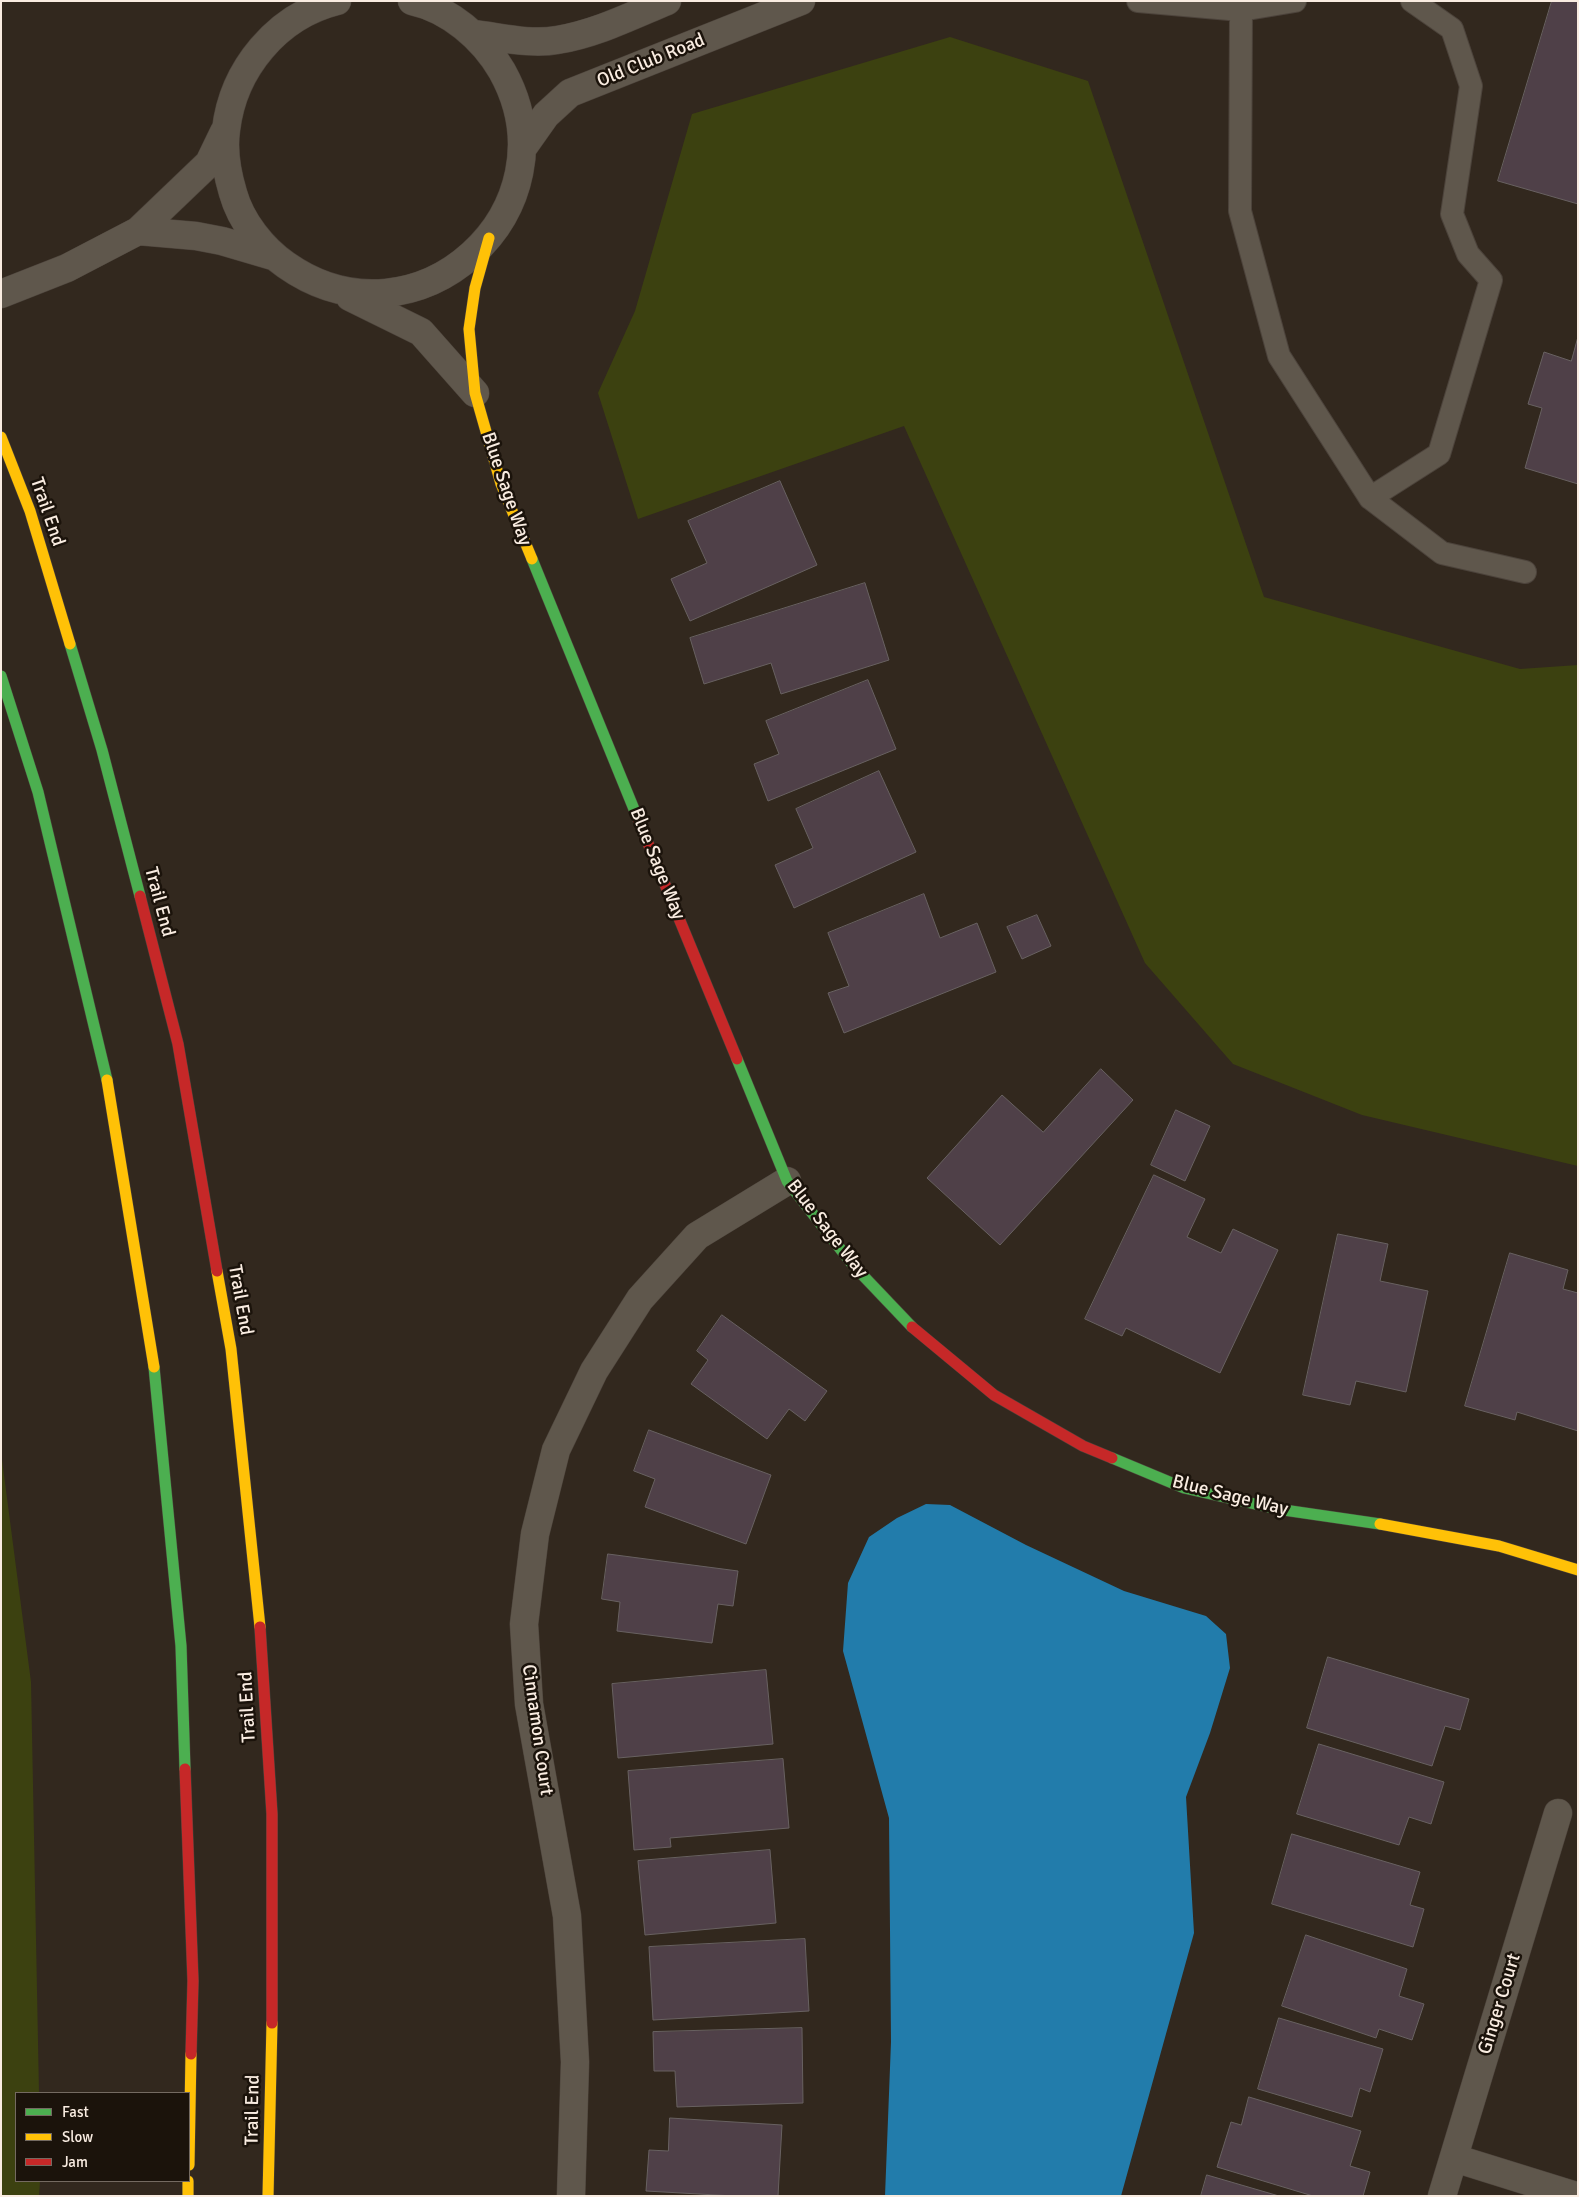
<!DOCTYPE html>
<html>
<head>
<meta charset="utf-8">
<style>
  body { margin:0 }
  #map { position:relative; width:1579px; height:2197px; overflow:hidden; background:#32281e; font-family:Signika,sans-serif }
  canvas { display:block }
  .frame { position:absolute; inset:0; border:2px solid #f9ece1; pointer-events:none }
  .legend { position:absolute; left:15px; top:2092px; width:175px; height:90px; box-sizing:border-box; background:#1b130b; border:1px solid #746a61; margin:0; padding:6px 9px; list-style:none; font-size:15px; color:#f9ece1 }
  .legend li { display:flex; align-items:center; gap:10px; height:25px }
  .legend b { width:25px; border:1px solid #746a61 }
</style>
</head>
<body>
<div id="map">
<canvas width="1579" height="2197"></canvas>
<div class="frame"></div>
<ul class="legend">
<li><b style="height:6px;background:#4caf50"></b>Fast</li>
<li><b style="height:6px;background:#ffc107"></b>Slow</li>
<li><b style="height:6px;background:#c62828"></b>Jam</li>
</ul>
</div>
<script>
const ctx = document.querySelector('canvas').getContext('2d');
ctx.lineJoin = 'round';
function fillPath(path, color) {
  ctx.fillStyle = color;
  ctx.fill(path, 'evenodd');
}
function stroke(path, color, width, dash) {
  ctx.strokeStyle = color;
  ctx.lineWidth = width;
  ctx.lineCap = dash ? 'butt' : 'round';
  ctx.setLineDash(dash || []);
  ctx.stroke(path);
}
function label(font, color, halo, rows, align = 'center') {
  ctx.font = font + ' Signika,sans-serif';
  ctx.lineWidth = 5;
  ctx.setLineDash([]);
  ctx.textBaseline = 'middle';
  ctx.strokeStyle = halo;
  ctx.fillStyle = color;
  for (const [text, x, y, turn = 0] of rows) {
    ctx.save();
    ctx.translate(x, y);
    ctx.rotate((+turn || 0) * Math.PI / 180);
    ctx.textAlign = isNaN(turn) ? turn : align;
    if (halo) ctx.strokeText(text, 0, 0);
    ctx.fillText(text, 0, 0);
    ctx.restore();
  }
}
const green = new Path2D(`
  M950,37L1088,81L1264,597L1520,669L1578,665V1166L1362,1115L1233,1064L1145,963L904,426L638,519L598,393L635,311L692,114Z
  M1,1452L31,1682L39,2093H16V2181H40L39,2196H1Z`);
const water = new Path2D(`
  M926,1504L950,1505L1026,1545L1124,1591L1206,1616L1226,1634L1230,1668L1210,1733L1186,1797L1194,1933L1121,2196H885L891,2042L889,1818L843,1651L848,1583L869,1537L897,1518Z`);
const building = new Path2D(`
  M1552,1H1578V204L1498,181Z
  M1578,337V484L1525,468L1542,408L1528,404L1544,352L1571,361Z
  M780,481L817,565L690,621L671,579L707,563L688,521Z
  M865,583L889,660L781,694L771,663L704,684L690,638Z
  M868,680L896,749L768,801L754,764L779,754L766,721Z
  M879,771L916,852L794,908L775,865L813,848L796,809Z
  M924,894L940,938L977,923L996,972L844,1033L828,993L849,986L828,933Z
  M1037,915L1051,946L1022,959L1007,927Z
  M1101,1069L1133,1100L1000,1245L927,1178L1002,1095L1043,1132Z
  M1176,1110L1210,1126L1185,1181L1151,1165Z
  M1154,1175L1205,1199L1187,1237L1221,1253L1233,1229L1278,1250L1220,1373L1126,1328L1122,1336L1085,1319Z
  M1338,1234L1388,1244L1380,1281L1428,1291L1406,1392L1356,1381L1350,1405L1303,1395Z
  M1510,1253L1568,1270L1563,1289L1578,1293V1431L1517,1412L1515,1420L1465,1406Z
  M722,1315L827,1391L805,1421L789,1409L767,1439L691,1384L708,1360L697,1351Z
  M649,1430L771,1475L746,1544L645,1507L655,1479L634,1471Z
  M608,1554L738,1571L733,1606L718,1604L712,1643L617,1631L620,1602L602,1599Z
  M1328,1657L1469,1699L1460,1730L1445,1726L1432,1766L1307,1728Z
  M766,1670L773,1744L618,1758L612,1684Z
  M1319,1744L1444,1782L1431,1824L1409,1817L1399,1845L1297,1814Z
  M783,1759L789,1828L670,1838L671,1847L634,1850L628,1771Z
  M1292,1834L1420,1872L1410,1905L1424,1909L1413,1947L1272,1904Z
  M770,1850L776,1923L645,1935L638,1861Z
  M1306,1935L1407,1969L1399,1996L1424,2004L1412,2040L1379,2029L1376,2038L1282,2006Z
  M805,1939L809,2011L653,2020L649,1947Z
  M1279,2018L1383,2049L1370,2092L1360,2088L1352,2117L1258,2089Z
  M802,2028L803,2103L677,2107L675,2071H654L653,2032Z
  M1249,2097L1361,2131L1350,2166L1370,2172L1363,2196H1313L1217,2167L1231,2122L1241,2125Z
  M670,2118L782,2125L778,2196H734L646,2191L649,2150L668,2151Z
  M1207,2175L1279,2196H1201Z`);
const lane = new Path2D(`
  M1138,1L1241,10L1295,1
  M1241,10L1240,211L1279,356L1370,498L1442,553L1525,572
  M1370,498L1439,454L1491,280L1468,254L1452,214L1471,86L1452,29L1412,1`);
const street = new Path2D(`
  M337,1C277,16 233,69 226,130C223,151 227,173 233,193C241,222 263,249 286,265C417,357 579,209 502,71C483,38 449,9 412,1
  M473,34C500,37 530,45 557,40C595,34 631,16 667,1
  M522,149L546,115L570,93L801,1
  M138,231L196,236L222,241L273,256
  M1,294L67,268L138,231L209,163L224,132
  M350,297L421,332L475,393
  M1454,2158L1576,2196
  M571,2196L575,2062L567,1916L529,1704L524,1624L535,1534L556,1450L594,1371L640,1299L697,1236L787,1181
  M1442,2196L1558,1813`);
const fast = new Path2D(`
  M532,559L638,819
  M70,644L102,750L140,896
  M1,676L38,792L107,1080
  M737,1059L787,1181L853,1265L912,1327
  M154,1367L181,1646L185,1769
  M1112,1458L1184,1488L1277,1509L1380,1524`);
const slow = new Path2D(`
  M489,238L475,288L469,329L475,393L501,484L532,559
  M1,437L30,511L70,644
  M107,1080L154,1367
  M217,1271L231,1349L260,1627
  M1380,1524L1499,1546L1578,1570
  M189,2165L191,2054
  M188,2181V2196
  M268,2196L272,2023`);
const jam = new Path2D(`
  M638,819L737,1059
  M140,896L178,1044L217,1271
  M912,1327L994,1395L1083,1446L1112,1458
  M260,1627L272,1814V2023
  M185,1769L193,1981L191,2054`);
const streetNames = [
  ["Old Club Road",651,61,-22],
  ["Blue Sage Way",506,489,71],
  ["Trail End",47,512,71],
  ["Blue Sage Way",657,864,68],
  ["Trail End",159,902,75],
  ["Blue Sage Way",827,1229,52],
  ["Trail End",240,1300,80],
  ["Blue Sage Way",1230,1496,14],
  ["Trail End",248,1707,-93],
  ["Cinnamon Court",537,1730,82],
  ["Ginger Court",1500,2004,-73],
  ["Trail End",253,2110,-89]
];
fillPath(green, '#3c4110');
fillPath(water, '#227cab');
fillPath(building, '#4f4048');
stroke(building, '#686161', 1);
stroke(lane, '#4c433b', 24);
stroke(street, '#4c433b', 29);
stroke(fast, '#4c433b', 12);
stroke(slow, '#4c433b', 12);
stroke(jam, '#4c433b', 12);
stroke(lane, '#5f574c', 22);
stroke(street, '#5f574c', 28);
stroke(fast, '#4caf50', 11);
stroke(slow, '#ffc107', 11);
stroke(jam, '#c62828', 11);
label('19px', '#f9ece1', '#1b130b', streetNames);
</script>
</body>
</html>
